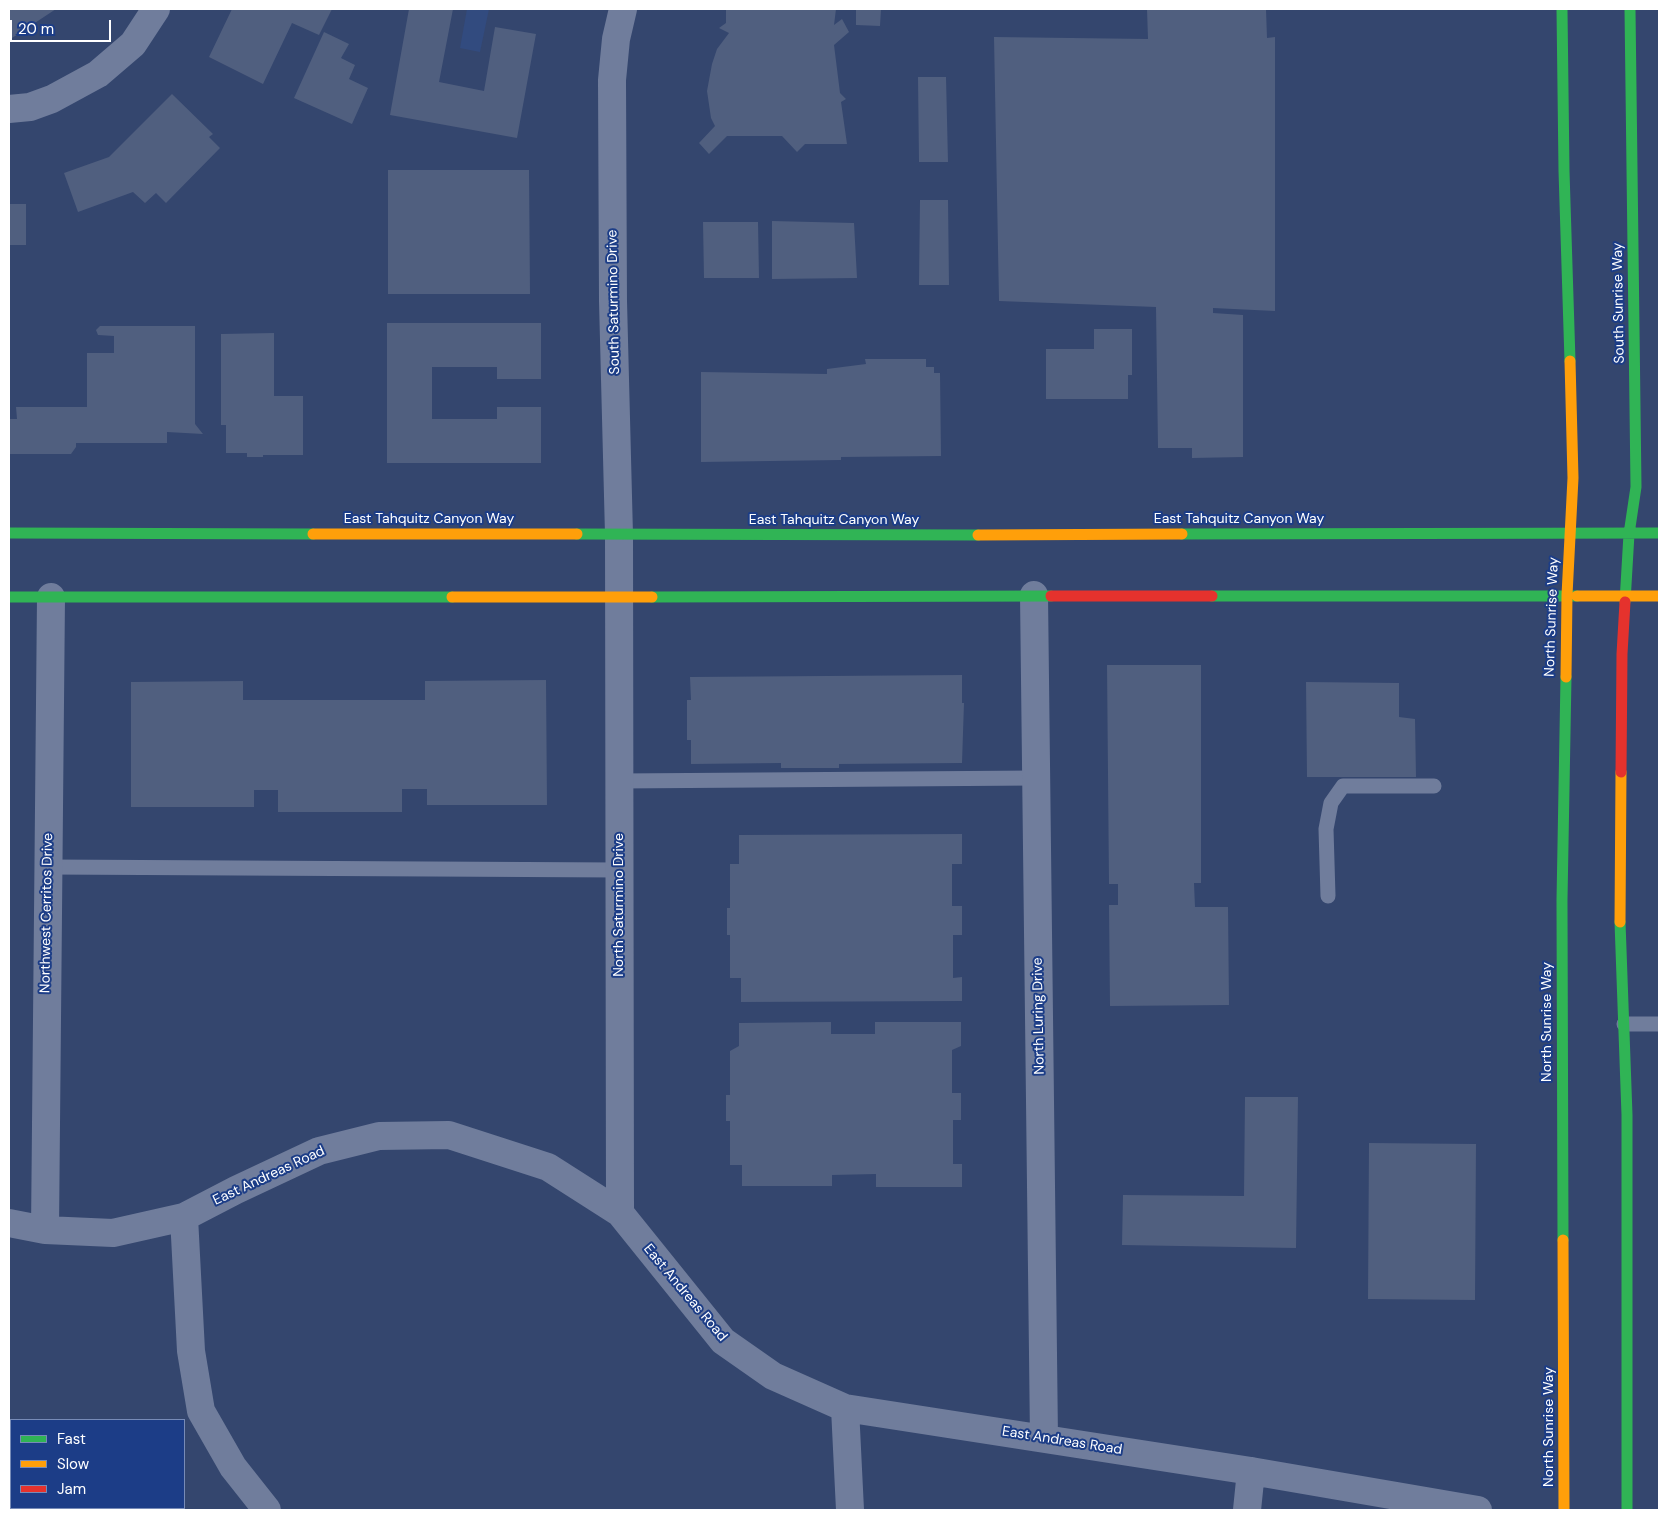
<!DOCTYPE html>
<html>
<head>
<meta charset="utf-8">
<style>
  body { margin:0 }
  #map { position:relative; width:1668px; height:1519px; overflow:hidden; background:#34466e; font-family:"DM Sans",sans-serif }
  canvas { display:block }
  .frame { position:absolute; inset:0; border:10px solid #fff; pointer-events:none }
  .legend { position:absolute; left:10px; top:1419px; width:175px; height:90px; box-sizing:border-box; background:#1c3d87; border:1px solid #778bb7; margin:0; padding:6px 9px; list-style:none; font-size:15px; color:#fff }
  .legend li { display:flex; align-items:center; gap:10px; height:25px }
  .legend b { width:25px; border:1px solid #778bb7 }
  .scale { position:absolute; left:10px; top:20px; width:101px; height:22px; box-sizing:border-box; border:2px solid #fff; border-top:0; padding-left:6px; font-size:15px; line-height:18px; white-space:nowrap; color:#fff; -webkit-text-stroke:4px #1c3d87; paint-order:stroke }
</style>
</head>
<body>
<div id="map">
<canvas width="1668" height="1519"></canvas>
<div class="frame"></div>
<ul class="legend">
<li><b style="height:6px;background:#30b455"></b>Fast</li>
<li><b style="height:6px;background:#ff9f0a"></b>Slow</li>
<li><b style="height:6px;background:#e5322d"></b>Jam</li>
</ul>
<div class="scale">20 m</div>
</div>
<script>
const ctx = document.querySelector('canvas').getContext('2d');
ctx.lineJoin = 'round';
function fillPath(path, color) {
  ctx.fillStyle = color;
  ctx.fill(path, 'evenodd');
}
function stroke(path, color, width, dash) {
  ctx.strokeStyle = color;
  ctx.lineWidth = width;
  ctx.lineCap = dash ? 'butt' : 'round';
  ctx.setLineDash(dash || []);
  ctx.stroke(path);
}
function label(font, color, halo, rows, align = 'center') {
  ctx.font = font + ' "DM Sans",sans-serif';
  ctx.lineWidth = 4;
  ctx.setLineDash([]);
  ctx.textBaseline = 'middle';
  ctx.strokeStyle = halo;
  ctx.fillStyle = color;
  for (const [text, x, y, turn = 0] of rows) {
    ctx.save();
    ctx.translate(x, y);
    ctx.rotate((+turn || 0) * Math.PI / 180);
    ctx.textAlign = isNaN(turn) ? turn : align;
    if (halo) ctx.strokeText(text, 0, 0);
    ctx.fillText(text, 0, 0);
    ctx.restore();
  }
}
const water = new Path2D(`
  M467,9H489L480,52L460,48Z`);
const building = new Path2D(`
  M9,9H56L9,40Z
  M232,9H332L319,35L292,23L263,84L209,57Z
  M409,9H453L439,82L484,91L495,27L536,34L517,138L390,115Z
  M726,9H836L834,25L842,19L849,32L834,45L840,93L846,99L841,102L847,144H805L797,152L782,136H727L709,154L699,143L715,126L711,118L707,91L712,64L717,49L729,33L719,28L726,23Z
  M856,9H881L880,26L856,25Z
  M1147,9H1266L1267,38L1275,37V311L1213,308V313L1243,315V457L1192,458V448H1158L1156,307L999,301L994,37L1148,39Z
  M324,32L349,44L341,58L355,65L349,79L368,88L352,124L294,98Z
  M918,77H946L948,162H919Z
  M172,94L213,134L209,137L220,148L166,203L156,193L145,203L133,192L78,212L64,173L109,157Z
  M388,170H529L530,294H388Z
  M920,200H948L949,285H919Z
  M9,204H26V245H9Z
  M772,221L854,223L857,278L772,279Z
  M703,222H758L759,278H704Z
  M387,323H541V379H497V367H432V419H497V407H541V463H387Z
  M100,326H195V424L203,434L167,432V443H76V447L71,454H9V419H17L16,407H87V353H114V336L98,335L96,330Z
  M1094,329H1132V375H1128V399H1046V349H1094Z
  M274,333V396H303V455H263V457H247V453H226V425H221V334Z
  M865,359H926V367H934V373H940L941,456L841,457V460L701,462V372L827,374V369L866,364Z
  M1107,665H1201V883H1194L1195,907H1228L1229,1005L1110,1006L1109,905H1118V884H1109Z
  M962,675V703H964L962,763L839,764V768H781V763L691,764V740H687V700H691L690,677Z
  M546,680L547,805H427V789H402V812H278V790H254V807H131V682L243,681V700H425V681Z
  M1306,682L1399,683V717L1415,719L1416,777H1307Z
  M962,834V864H952V906H962V935H953V978L962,977V1001L741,1002V978H730V935H727V908H730V864H739V835Z
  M831,1022V1034H875V1022H961V1046L952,1050V1093H961V1120H953V1164H962V1187H876V1174L832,1175V1186H742V1165H730V1121H726V1095H730V1051L739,1046V1023Z
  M1245,1097H1298L1296,1248L1122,1245L1123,1195L1244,1196Z
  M1369,1143L1476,1144L1475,1300L1368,1299Z`);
const lane = new Path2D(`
  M619,781L1036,778
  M48,867L619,870
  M1328,896L1326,829L1331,803L1343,786H1434
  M1624,1024H1659`);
const street = new Path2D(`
  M9,109L30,107L52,99L98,74L133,44L156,9
  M1034,595L1044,1438
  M620,1213L619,535L613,301L612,80L616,39L623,9
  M184,1217L191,1351L201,1411L233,1467L267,1510
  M9,1223L45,1230L113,1233L184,1217L236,1190L319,1151L379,1136L449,1135L548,1167L620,1213L723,1341L773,1376L845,1408L1251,1471L1478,1510
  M45,1230L51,597
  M845,1408L850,1510
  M1247,1510L1251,1471`);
const fast = new Path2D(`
  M1562,9L1564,171L1570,361
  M9,533L313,534
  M577,534L978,535
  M1182,534L1659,533
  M1212,596H1577
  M9,597H452
  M652,597L1051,596
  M1625,602L1629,534L1636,487L1630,9
  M1620,922L1627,1115V1510
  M1563,1240L1562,900L1566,677`);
const slow = new Path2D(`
  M313,534H577
  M978,535L1182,534
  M1577,596H1659
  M452,597H652
  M1566,677L1567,595L1573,478L1570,361
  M1620,922L1621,772
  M1563,1240L1564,1510`);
const jam = new Path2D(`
  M1051,596H1212
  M1621,772L1622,654L1625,602`);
const streetNames = [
  ["South Saturmino Drive",614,302,-91],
  ["South Sunrise Way",1619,303,-91],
  ["East Tahquitz Canyon Way",429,519],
  ["East Tahquitz Canyon Way",1239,519],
  ["East Tahquitz Canyon Way",834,520],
  ["North Sunrise Way",1552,617,-88],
  ["North Saturmino Drive",619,905,-90],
  ["Northwest Cerritos Drive",47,913,-89],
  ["North Luring Drive",1039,1016,-91],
  ["North Sunrise Way",1547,1022,-90],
  ["East Andreas Road",269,1176,-25],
  ["East Andreas Road",685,1293,50],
  ["North Sunrise Way",1549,1427,-90],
  ["East Andreas Road",1062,1441,9]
];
fillPath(water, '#324b7f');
fillPath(building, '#505f7f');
stroke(lane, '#707d9c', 15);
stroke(street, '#707d9c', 28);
stroke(fast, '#30b455', 11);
stroke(slow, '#ff9f0a', 11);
stroke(jam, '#e5322d', 11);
label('14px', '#fff', '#1c3d87', streetNames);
</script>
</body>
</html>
